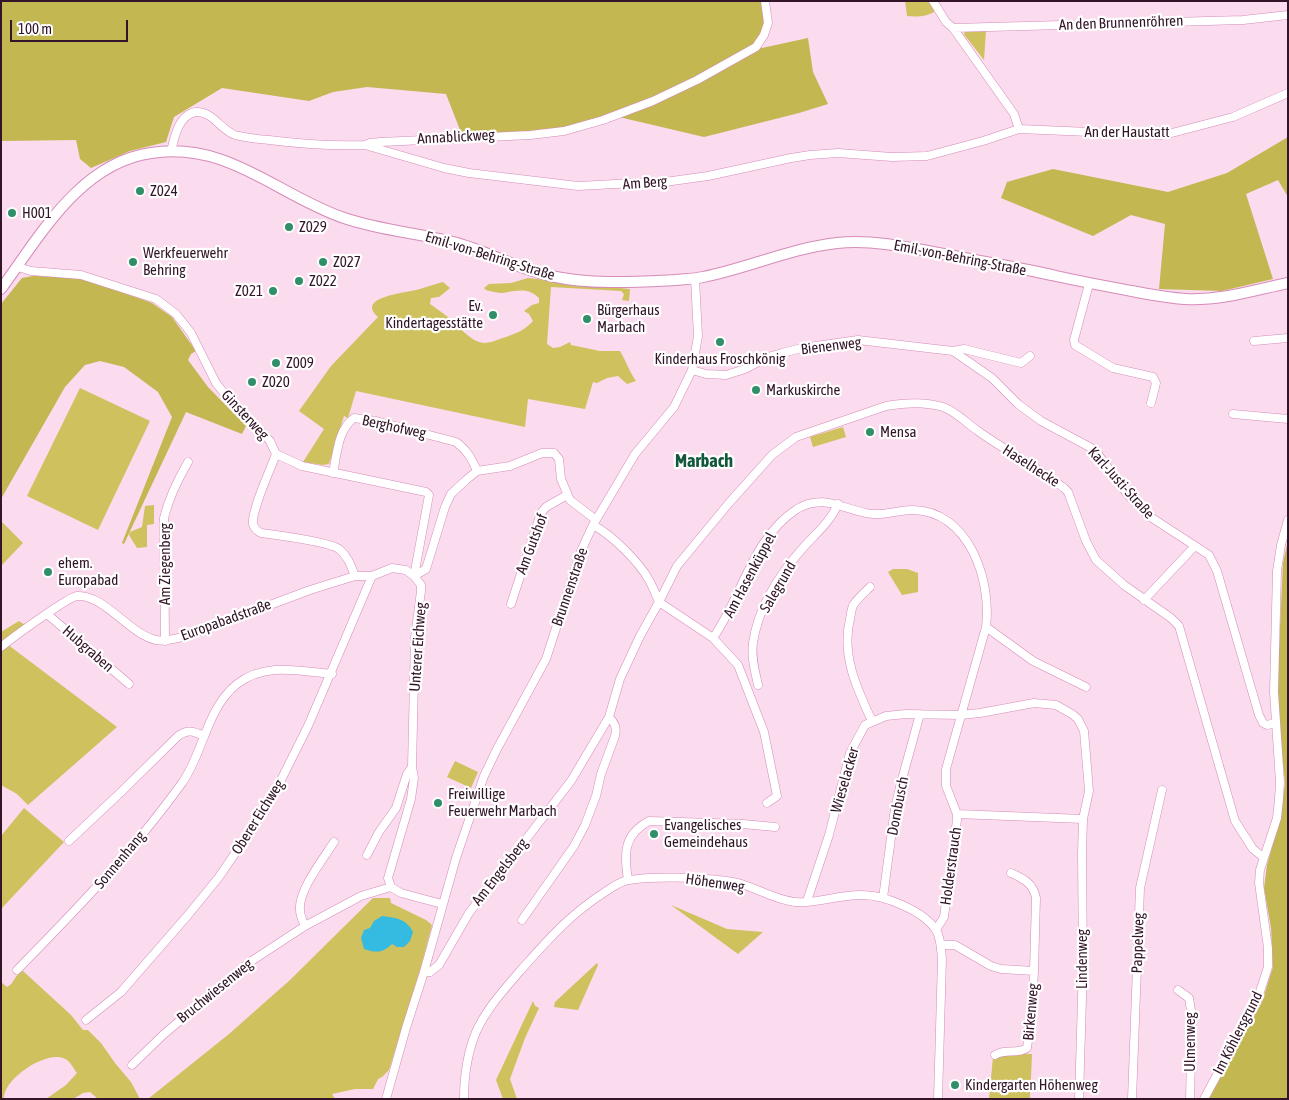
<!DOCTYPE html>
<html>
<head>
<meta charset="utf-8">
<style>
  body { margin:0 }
  #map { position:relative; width:1289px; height:1100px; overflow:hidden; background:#fbdbee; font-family:"Asap Condensed",sans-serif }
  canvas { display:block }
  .frame { position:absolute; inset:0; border:2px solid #321528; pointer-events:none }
  .scale { position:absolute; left:10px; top:20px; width:118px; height:22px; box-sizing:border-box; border:2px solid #321528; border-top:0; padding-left:6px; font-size:15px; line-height:18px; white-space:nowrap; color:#321528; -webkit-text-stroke:4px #fff; paint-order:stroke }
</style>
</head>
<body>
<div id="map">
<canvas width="1289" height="1100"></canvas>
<div class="frame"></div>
<div class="scale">100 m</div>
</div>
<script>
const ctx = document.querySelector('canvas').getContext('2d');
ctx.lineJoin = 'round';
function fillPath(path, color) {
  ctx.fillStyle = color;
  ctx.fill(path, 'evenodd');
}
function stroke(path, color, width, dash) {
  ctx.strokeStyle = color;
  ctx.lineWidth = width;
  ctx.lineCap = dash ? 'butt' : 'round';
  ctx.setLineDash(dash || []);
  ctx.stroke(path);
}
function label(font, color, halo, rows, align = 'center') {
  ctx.font = font + ' "Asap Condensed",sans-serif';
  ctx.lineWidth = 4.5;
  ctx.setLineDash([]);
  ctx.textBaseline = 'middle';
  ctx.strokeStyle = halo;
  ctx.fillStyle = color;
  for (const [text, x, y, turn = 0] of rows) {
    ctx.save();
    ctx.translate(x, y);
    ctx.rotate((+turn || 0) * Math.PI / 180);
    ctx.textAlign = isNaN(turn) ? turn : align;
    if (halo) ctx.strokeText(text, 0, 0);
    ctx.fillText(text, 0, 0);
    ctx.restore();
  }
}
const green = new Path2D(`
  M905,1H928L935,11C928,17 915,17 907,16Z
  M965,31H986L984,60L966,37L964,35Z
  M528,278L630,289L629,301L622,300L624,294L621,291L551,287L547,344L553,348L560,347L570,342L571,345L600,351H620C626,361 629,371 636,381L627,384L618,376L607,378L597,383L593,382L585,409L528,399L525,427L356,391L348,418L344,416L329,464L323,465L303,462L324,429L299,411L331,366L378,317C355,296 408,293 420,289C427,287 435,284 443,282L450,288L439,297L431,298L430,304C436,308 443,313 449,318C459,326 469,341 484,343C491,343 499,339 506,337C517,333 525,330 533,321L529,314L524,311L532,305L539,303V298C527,287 517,291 503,293C497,293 491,291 486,290L484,288L489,284L511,283Z
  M80,388L150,421L98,530L27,496Z
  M843,427L846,437L813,447L810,437Z
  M154,505V524L147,525V547L137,548L129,535L130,532L142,527L145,506Z
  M1,521L23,543L1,566Z
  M893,569H907L918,573V592L902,595L888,572Z
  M19,621L25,625L3,641L117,727L28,805L17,794L1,785V632Z
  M455,761L478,772L471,788L447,777Z
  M24,808L64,842L1,909V836Z
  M373,898H390L391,903L426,920L432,925L420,970L389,1070L382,1077L378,1079L373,1089H355L332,1094L335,1099H148L229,1034L290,980Z
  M671,905L727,929L763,932L738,954Z
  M597,963L598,965L578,1010L554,1007L555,1002Z
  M23,971L71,1015L83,1030H88L101,1043L115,1063L131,1082L140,1099H98L90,1092L83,1093L73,1099H46L66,1085L77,1073C74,1069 71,1063 67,1060C50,1047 2,1079 4,1099H1V982L7,987C14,984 15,974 23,971Z
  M533,1001L535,1006L539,1008L525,1038L510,1079L517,1099H503L496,1080Z
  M1003,1054H1032L1030,1099H989L993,1057Z`);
const forest = new Path2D(`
  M1,1H763L766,24L756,44L762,48L808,38L813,72L828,104L799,113L704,137L619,117L563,128L531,132H502L462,135L446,94L367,87L333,92L309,101L222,88L174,117L166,142L130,151L91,168L80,159L76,140L1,141Z
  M1288,137V197L1278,180L1246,194L1273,279L1222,291L1159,289L1165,224L1131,215L1093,236L1001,198L1007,182L1053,169L1168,192L1227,173Z
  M33,276L79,277L152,303L172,317L196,351L191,354L188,360L208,387L246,426L242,434L186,412L124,544L122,543L172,417L158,392L124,367L100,361L85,365L65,387L1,499V304L22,278Z
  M1288,540V1099H1208L1262,1002L1273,967L1271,928L1264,888L1267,865L1280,819L1285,783L1279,723L1277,693L1283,563Z`);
const water = new Path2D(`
  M382,916C395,918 406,918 413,932L410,941L404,947H397L392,944C383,953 376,953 364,949L361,938L364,930L370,928L374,921Z`);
const minor = new Path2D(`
  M933,1L946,22L953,28L1014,114L1019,129
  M953,28L1243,20L1288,15
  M365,145L444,168L469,173L578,186L672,181L708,176L791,158L810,155L838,153L892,157L927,156L983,141L1019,129L1160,135L1168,134L1233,117L1288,93
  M171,152C174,138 179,114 196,112C212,111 221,130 235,135C246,138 258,139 269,140C301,144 333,146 365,145L370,143L381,142L530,135L564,131L603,120L653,101L697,80L756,47L764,35L768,23L765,1
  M18,267L31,271L81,275L156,299L176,314L191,333L216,383L228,398L270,441L276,454L302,466L426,492L429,495L414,576
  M1089,284L1074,340L1075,345L1113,368L1153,377L1156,383L1151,403
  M1254,341L1288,338
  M953,351L992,378L1018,404L1041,421L1095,450L1127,494L1149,516L1209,555L1217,571L1259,715L1263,723L1267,725L1275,723
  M692,370L706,374L726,375L745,369L768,357L782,353L802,348L858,340L953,351L964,349L1021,363L1030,356
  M1233,414L1288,419
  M276,454C271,468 251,511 253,524C254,528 257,531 261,533C276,535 329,542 339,549C348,556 351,566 355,576
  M333,473C337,454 338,429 354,418L376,421L456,442C467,450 472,459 477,471
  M414,576L426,569L445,507L451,494L466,480L477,471L510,466L542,453H554L559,459L561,479L570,500L596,520
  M870,587C865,592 858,598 854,604C851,608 851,615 850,619C841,655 857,689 872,721
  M1144,600L1194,547
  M511,604L541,513L546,507L567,495
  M47,614L129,684
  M986,627L1033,661L1086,687
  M713,638C742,597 752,538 797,509C822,494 841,508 866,513C881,517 897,510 912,510C968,510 992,579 986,627L946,769V786L957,814V820L944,917L936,930
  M165,641L164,518C169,497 177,481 188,462
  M1,647C12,638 68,597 77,596C104,594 129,634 156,640C166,642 177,638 187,636L310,590L355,576H372L392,568L406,570L414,576L421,585V591L415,637L412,767L414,778L411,799L388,878L391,887L401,893L442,904
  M758,685C755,671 751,657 753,643C758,608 780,574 802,549C815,534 830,523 838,504
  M767,803L777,796L764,732L738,665L713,638L659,602L677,566L729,503L772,455L796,437L886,406C903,403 926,402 943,407C957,412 966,423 978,431C1006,451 1037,467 1064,488L1068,492L1086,541L1096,560L1124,585L1171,618L1179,626L1235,821L1253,849L1263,857
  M957,814L1083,819
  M69,841L120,793L178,736C188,729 193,731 204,736
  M367,855L379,832L396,808L407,774L412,767
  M628,880C624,854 623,835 649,821L743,824L775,827
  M883,898L895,808L901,783L920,714
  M807,901L829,835L850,753L865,725L886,716L906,714L961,715L980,713L1034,703L1056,705L1072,714L1078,719L1084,731L1089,791L1083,819L1082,853L1083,965L1079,1099
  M522,920L574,846L585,825L596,796L601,774L615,736C617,728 615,723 609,717
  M305,926C303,921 300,916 300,910C298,891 323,859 334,842
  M941,945H955L991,966L1001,969L1034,971L1036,898C1033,883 1024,879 1011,873
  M17,970C75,911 133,851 182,783C204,752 206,709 237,684C265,662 299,671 332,674
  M424,972H430L439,965L469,913L571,781L609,717L620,679L640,636L659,602C656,595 653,587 649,580C639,562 612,535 593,525
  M1178,990L1189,998L1192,1017L1190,1099
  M86,1020L121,992L188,915L219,877L261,815L282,778L308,726L372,576
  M995,1055C1005,1048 1017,1055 1027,1048L1032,1010L1034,971
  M132,1065L164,1034L250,962L305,926L361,896L391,887
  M386,1099L406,1028L424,972L456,858L484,776L497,749L546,659L581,551L593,525L635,454L674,407L692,370L698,336L695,279
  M464,1099C464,1076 467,1054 476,1032C486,1009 504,990 520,971C548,940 569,915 605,892C613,887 620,881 629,880C658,876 709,877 738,883C757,888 775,900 795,902C818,904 840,894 863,895C884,895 924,911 936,930C941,938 941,949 942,959L938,1099
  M1132,1099L1140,888L1162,790
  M1204,1099L1257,1001L1268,967V948L1259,883L1260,870L1277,818L1279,799L1280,782L1274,692L1277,571L1281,545L1288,520`);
const major = new Path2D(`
  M1,289C40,236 80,163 151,153C228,141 277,195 344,218C379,230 417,233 453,242C486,250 517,269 551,276C591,285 635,282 675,280C684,279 694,279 703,277C748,268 791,248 837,243C877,239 915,249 954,256C988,263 1022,268 1056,276C1083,282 1110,287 1137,292C1153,295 1169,298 1185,299C1221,301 1254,290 1288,283`);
const markers = [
  [140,191,5,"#2f8f68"],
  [12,213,5,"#2f8f68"],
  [289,227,5,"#2f8f68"],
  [133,262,5,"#2f8f68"],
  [323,262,5,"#2f8f68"],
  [299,281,5,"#2f8f68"],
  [273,291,5,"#2f8f68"],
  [493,315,5,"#2f8f68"],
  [587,319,5,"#2f8f68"],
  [720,342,5,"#2f8f68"],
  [276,363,5,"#2f8f68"],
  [252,382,5,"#2f8f68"],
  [756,390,5,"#2f8f68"],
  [870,432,5,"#2f8f68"],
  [48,572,5,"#2f8f68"],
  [438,803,5,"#2f8f68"],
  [654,834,5,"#2f8f68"],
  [955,1085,5,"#2f8f68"]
];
const streetNames = [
  ["An den Brunnenröhren",1121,23,-2],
  ["An der Haustatt",1127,132],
  ["Annablickweg",456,137,-3],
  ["Am Berg",645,183,-4],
  ["Emil-von-Behring-Straße",490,256,17],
  ["Emil-von-Behring-Straße",960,258,11],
  ["Bienenweg",831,346,-7],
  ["Ginsterweg",245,415,47],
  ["Berghofweg",394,427,12],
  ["Haselhecke",1031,466,33],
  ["Karl-Justi-Straße",1121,483,48],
  ["Am Gutshof",532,544,-69],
  ["Am Ziegenberg",165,564,-90],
  ["Am Hasenküppel",750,575,-62],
  ["Brunnenstraße",570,587,-71],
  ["Salegrund",778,587,-60],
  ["Europabadstraße",226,620,-20],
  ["Unterer Eichweg",418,647,-86],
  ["Hubgraben",88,649,41],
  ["Wieselacker",845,780,-74],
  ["Dornbusch",898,806,-79],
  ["Oberer Eichweg",258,817,-58],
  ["Sonnenhang",120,860,-50],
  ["Holderstrauch",951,866,-82],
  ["Am Engelsberg",500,872,-52],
  ["Höhenweg",715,883,8],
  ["Pappelweg",1138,943,-88],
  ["Lindenweg",1082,959,-90],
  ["Bruchwiesenweg",215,991,-39],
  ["Birkenweg",1031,1012,-85],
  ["Im Köhlersgrund",1238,1033,-63],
  ["Ulmenweg",1190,1042,-90]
];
const poiNames = [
  ["Z024",150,191],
  ["H001",22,213],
  ["Z029",299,227],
  ["Werkfeuerwehr",143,253],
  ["Behring",143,270],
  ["Z027",333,262],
  ["Z022",309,281],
  ["Z021",263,291,"right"],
  ["Ev.",483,306,"right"],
  ["Kindertagesstätte",483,323,"right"],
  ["Bürgerhaus",597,310],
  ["Marbach",597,327],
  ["Kinderhaus Froschkönig",720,359,"center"],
  ["Z009",286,363],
  ["Z020",262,382],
  ["Markuskirche",766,390],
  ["Mensa",880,432],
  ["ehem.",58,563],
  ["Europabad",58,580],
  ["Freiwillige",448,794],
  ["Feuerwehr Marbach",448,811],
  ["Evangelisches",664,825],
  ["Gemeindehaus",664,842],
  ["Kindergarten Höhenweg",965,1085]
];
const quarterNames = [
  ["Marbach",704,461]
];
fillPath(green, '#cec15e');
fillPath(forest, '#c3b752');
fillPath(water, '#35bae1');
stroke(minor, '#d68bb9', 9);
stroke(major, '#d68bb9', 12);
stroke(minor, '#fff', 8);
stroke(major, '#fff', 10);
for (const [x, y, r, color] of markers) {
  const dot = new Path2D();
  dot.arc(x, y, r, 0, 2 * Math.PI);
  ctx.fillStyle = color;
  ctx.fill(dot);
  stroke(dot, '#fff', 2);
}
label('15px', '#321528', '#fff', streetNames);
label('15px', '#321528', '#fff', poiNames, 'left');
label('bold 18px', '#13573d', '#fff', quarterNames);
</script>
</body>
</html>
